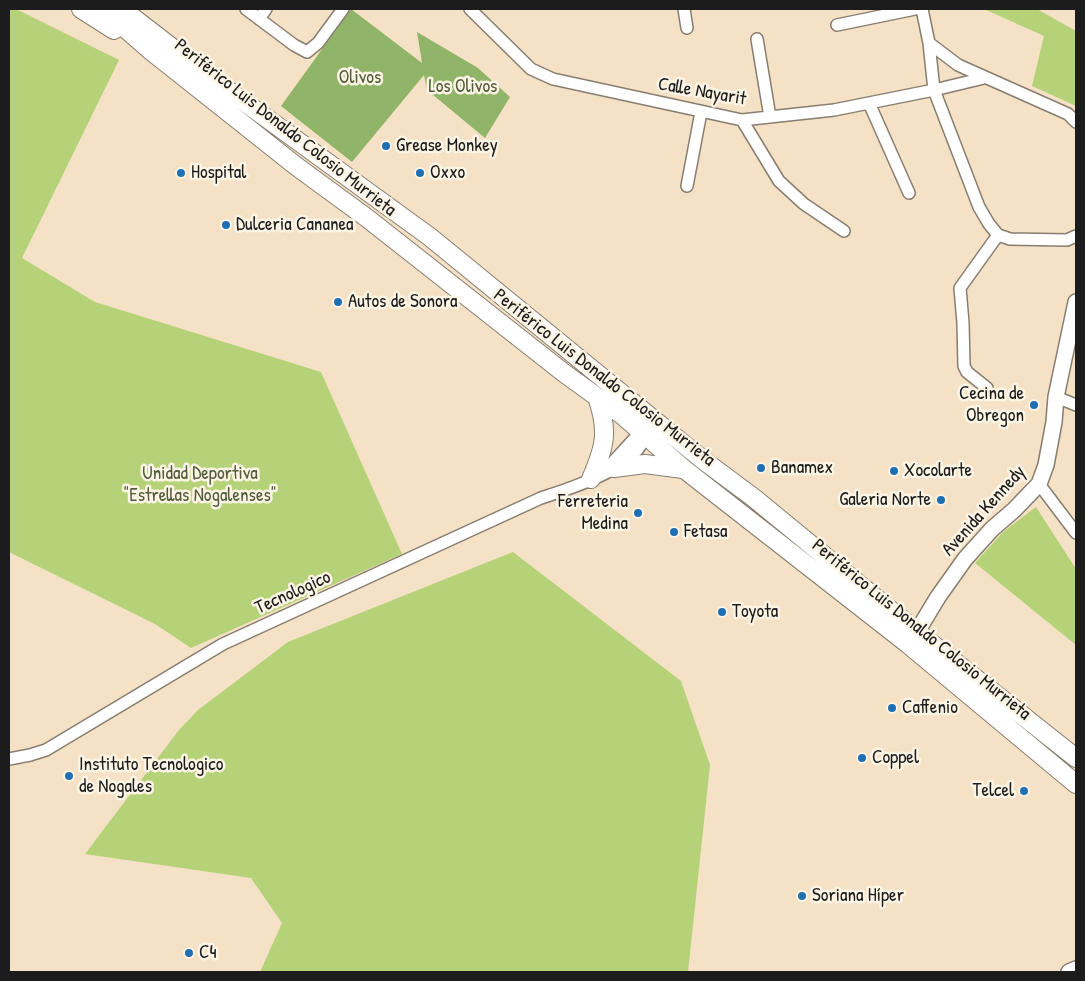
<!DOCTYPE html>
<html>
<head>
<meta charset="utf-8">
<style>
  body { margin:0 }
  #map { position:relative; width:1085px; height:981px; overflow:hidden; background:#f5e1c5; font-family:"Patrick Hand",sans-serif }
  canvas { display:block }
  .frame { position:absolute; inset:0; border:10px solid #1c1c1c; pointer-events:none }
</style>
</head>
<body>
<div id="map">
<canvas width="1085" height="981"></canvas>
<div class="frame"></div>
</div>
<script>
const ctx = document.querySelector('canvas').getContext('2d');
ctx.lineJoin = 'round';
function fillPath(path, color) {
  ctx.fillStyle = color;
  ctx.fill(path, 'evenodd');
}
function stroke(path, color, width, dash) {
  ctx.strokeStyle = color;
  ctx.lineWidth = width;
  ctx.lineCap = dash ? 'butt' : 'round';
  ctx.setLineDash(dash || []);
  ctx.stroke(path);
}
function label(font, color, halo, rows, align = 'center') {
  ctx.font = font + ' "Patrick Hand",sans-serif';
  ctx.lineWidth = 5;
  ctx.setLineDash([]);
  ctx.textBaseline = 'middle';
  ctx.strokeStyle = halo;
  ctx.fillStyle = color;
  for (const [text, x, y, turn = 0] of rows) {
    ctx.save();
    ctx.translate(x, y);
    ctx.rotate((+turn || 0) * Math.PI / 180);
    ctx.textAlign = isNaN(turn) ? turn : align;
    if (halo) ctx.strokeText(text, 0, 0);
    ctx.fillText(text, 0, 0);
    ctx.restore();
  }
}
const green = new Path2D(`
  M11,9H16L119,60L22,258L95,302L321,372L402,554L191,648L155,624L9,552V12Z
  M984,9H1037L1076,31V106L1032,86L1044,36Z
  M1036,507L1076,569V645L975,563L1003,532Z
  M513,552L681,681L710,765L688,972H260L282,923L251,878L85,854L179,730L198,710L288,642Z`);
const forest = new Path2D(`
  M351,9L422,63L417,32L478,68L510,97L485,138L427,90L424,75L352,162L281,106Z`);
const street = new Path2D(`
  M246,9L294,45L307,52L318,43L343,9
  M470,9L531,69L553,79L742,120L834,110L934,90L984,78
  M684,9L687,28
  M922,9L929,43L934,90L979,207L989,224L998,235L1010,239L1067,240L1076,236
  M259,19L266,9
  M837,25L915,9
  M757,39L770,117
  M929,43L958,65L1068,114L1076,122
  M869,103L909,193
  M742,120L779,181L804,204L844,231
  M687,186L701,112
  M987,388L967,372L964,366L963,323L960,288L998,235
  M1056,397L1076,405
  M1039,484L1076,533
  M9,759L30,755L46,750L223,644L541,498C568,489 641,467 644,435L635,438L602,474`);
const secondary = new Path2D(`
  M912,640L938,597L965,559L992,529L1014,510L1039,484L1046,465L1054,422L1056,397L1076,302
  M1069,972L1076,969`);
const primary = new Path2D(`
  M81,9L114,30
  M103,9L151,51L296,166L367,218L564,373L622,415L684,469L908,644L1076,784
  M122,9L214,80L430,237L703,460L754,498L917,632L1076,758
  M614,468L645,464L683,469
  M591,479C605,447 609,431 597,397`);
const markers = [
  [386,146,5,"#1f6fb2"],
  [181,173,5,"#1f6fb2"],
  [420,173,5,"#1f6fb2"],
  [226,225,5,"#1f6fb2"],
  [338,302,5,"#1f6fb2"],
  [1034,405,5,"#1f6fb2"],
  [761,468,5,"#1f6fb2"],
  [894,471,5,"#1f6fb2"],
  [941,500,5,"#1f6fb2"],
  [638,513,5,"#1f6fb2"],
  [674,532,5,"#1f6fb2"],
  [722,612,5,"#1f6fb2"],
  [892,708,5,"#1f6fb2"],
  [862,758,5,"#1f6fb2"],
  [69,776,5,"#1f6fb2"],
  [1024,791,5,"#1f6fb2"],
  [802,896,5,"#1f6fb2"],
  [189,953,5,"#1f6fb2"]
];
const parkNames = [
  ["Olivos",360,78],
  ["Los Olivos",463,87],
  ["Unidad Deportiva",200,474],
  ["\"Estrellas Nogalenses\"",200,496]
];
const streetNames = [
  ["Calle Nayarit",702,92,10],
  ["Periférico Luis Donaldo Colosio Murrieta",285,128,38],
  ["Periférico Luis Donaldo Colosio Murrieta",604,378,38],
  ["Avenida Kennedy",984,511,-48],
  ["Tecnologico",293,593,-24],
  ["Periférico Luis Donaldo Colosio Murrieta",921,630,39]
];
const poiNames = [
  ["Grease Monkey",396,146],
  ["Hospital",191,173],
  ["Oxxo",430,173],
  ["Dulceria Cananea",236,225],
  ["Autos de Sonora",348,302],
  ["Cecina de",1024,394,"right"],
  ["Obregon",1024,416,"right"],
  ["Banamex",771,468],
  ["Xocolarte",904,471],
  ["Galeria Norte",931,500,"right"],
  ["Ferreteria",628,502,"right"],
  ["Medina",628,524,"right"],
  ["Fetasa",684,532],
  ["Toyota",732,612],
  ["Caffenio",902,708],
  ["Coppel",872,758],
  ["Instituto Tecnologico",79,765],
  ["de Nogales",79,787],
  ["Telcel",1014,791,"right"],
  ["Soriana Híper",812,896],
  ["C4",199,953]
];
fillPath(green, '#b5d278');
fillPath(forest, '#90b468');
stroke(street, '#887e70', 14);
stroke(secondary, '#887e70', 18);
stroke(primary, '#887e70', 20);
stroke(street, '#fff', 11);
stroke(secondary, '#fff', 15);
stroke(primary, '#fff', 18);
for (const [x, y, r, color] of markers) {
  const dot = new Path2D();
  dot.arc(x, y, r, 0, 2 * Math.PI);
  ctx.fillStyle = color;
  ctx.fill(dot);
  stroke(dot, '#fcf5e5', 2);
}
label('19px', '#525c3c', '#fcf5e5', parkNames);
label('19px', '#1c1c1c', '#fcf5e5', streetNames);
label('19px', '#1c1c1c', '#fcf5e5', poiNames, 'left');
</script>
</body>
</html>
